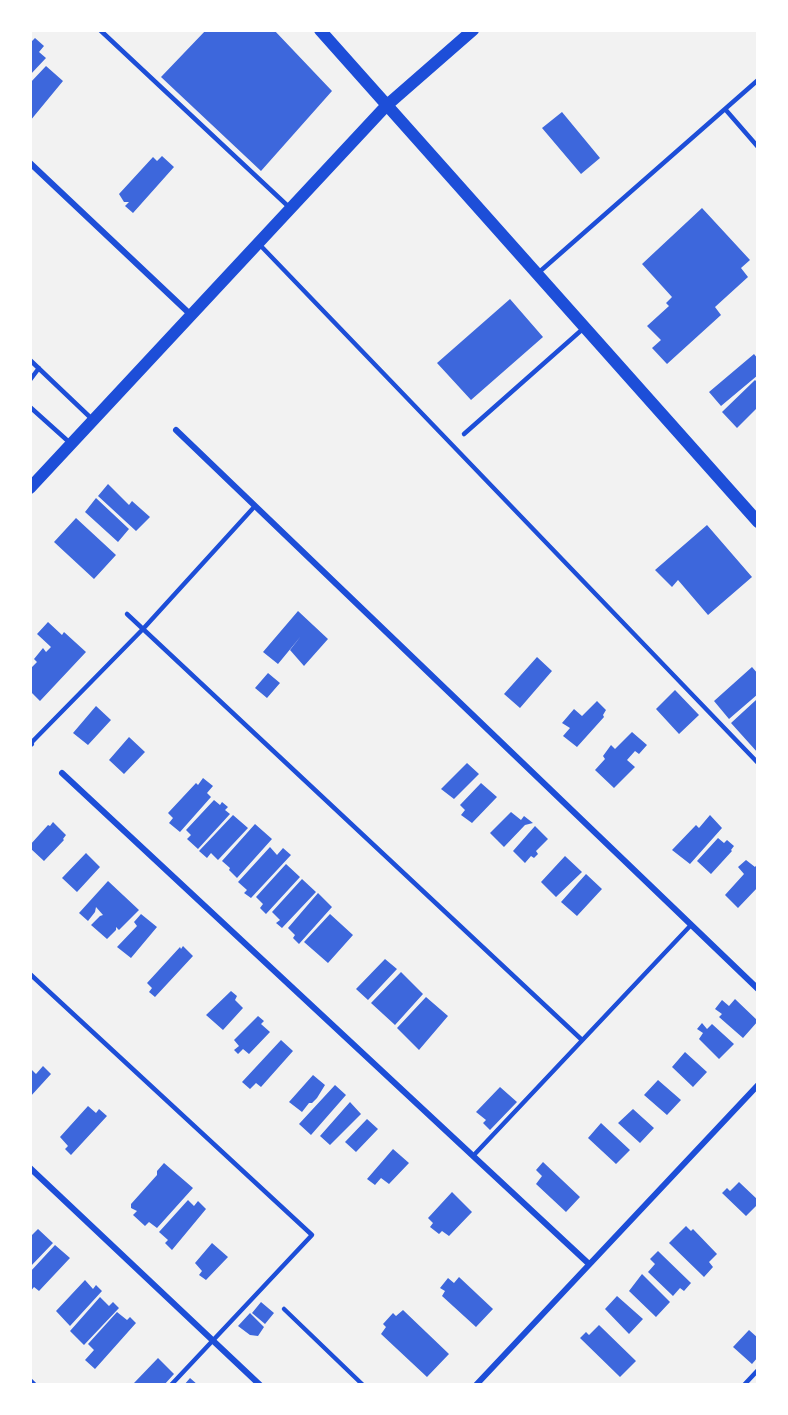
<!DOCTYPE html>
<html>
<head>
<meta charset="utf-8">
<style>
  body { margin:0 }
  #map { position:relative; width:788px; height:1415px; overflow:hidden; background:#f2f2f2; font-family:Lato,sans-serif }
  canvas { display:block }
  .frame { position:absolute; inset:0; border:32px solid #fff; pointer-events:none }
</style>
</head>
<body>
<div id="map">
<canvas width="788" height="1415"></canvas>
<div class="frame"></div>
</div>
<script>
const ctx = document.querySelector('canvas').getContext('2d');
ctx.lineJoin = 'round';
function fillPath(path, color) {
  ctx.fillStyle = color;
  ctx.fill(path, 'evenodd');
}
function stroke(path, color, width, dash) {
  ctx.strokeStyle = color;
  ctx.lineWidth = width;
  ctx.lineCap = dash ? 'butt' : 'round';
  ctx.setLineDash(dash || []);
  ctx.stroke(path);
}
const building = new Path2D(`
  M206,30H274L332,91L261,171L161,77Z
  M35,38L44,46L39,52L46,58L30,75V43Z
  M46,66L63,81L30,121V83Z
  M562,112L600,158L581,174L542,128Z
  M162,156L174,167L133,213L125,206L129,202H124L119,194L153,157L157,161Z
  M702,208L750,260L741,268L748,277L715,307L721,315L667,364L652,348L661,340L647,326L669,306L666,303L672,297L642,264Z
  M510,299L543,337L471,400L437,363Z
  M754,354L758,359V375L721,406L709,392Z
  M755,380L758,383V407L737,428L722,412Z
  M108,484L129,505L132,501L150,517L136,531L98,496Z
  M96,498L129,529L118,542L85,512Z
  M76,518L116,555L94,579L54,542Z
  M707,525L752,577L708,615L678,580L672,587L655,570Z
  M298,611L328,639L304,666L290,650L301,636L278,664L263,652Z
  M48,622L62,635L64,632L86,652L40,701L30,691V669L37,662L34,659L43,648L46,652L51,647L37,634Z
  M537,657L552,671L520,708L504,694Z
  M752,667L758,674V694L729,719L714,701Z
  M268,673L280,683L267,698L255,688Z
  M675,690L699,715L679,734L656,709Z
  M756,700L758,702V753L731,723Z
  M597,701L606,710L603,715L604,717L577,747L563,736L570,728L562,723L574,709L582,716Z
  M96,706L111,720L88,745L73,733Z
  M632,732L647,745L639,754L635,751L627,760L635,767L614,788L595,770L605,759L603,756L611,745L615,749Z
  M129,737L145,752L124,774L109,760Z
  M467,763L479,774L454,799L441,789Z
  M203,778L213,786L207,793L211,797L180,832L169,823L173,818L168,813L196,783L198,785Z
  M481,783L497,797L472,823L461,815L465,810L460,805Z
  M214,800L220,805L222,802L228,807L225,810L230,814L198,849L187,839L191,835L186,830Z
  M511,812L521,820L524,816L533,823L525,825L504,847L490,833Z
  M233,815L248,828L218,860L211,853L207,858L199,851Z
  M710,815L722,828L690,864L672,850L696,825L699,828Z
  M53,822L66,835L63,839L64,840L44,861L30,848V845L48,825L50,826Z
  M255,824L272,839L237,878L229,870L230,868L222,861Z
  M535,826L548,839L536,851L538,854L534,858L531,856L525,863L513,851Z
  M718,838L724,843L727,840L734,846L731,850L732,851L711,874L697,861Z
  M270,847L277,855L283,848L291,855L251,898L244,893L247,890L238,882Z
  M86,853L100,867L77,892L62,878Z
  M565,856L582,872L556,897L541,882Z
  M746,860L755,867L758,863V887L738,908L725,895L744,874L738,867Z
  M286,864L300,877L266,914L260,908L263,904L256,897Z
  M586,874L602,889L577,916L561,902Z
  M302,879L316,892L282,928L276,923L280,920L272,912Z
  M108,881L139,910L119,930L116,927V930L107,939L91,925L100,916L103,915L96,907L95,912L88,921L79,913Z
  M318,893L332,907L299,944L293,938L295,935L288,928Z
  M141,914L157,927L131,958L117,947L137,926L134,922Z
  M330,914L353,935L328,963L304,942Z
  M183,946L193,956L155,997L149,992L152,988L147,983L180,947L181,949Z
  M385,959L397,969L368,1000L356,989Z
  M401,972L423,994L395,1025L371,1003Z
  M231,991L237,996L235,1000L243,1008L223,1030L206,1015Z
  M426,997L448,1016L419,1050L397,1028Z
  M735,999L758,1021L743,1038L719,1017L722,1014L715,1009L722,1000L729,1006Z
  M258,1016L264,1021L261,1024L270,1032L249,1054L243,1049L238,1054L234,1050L239,1046L234,1040Z
  M702,1023L707,1029L712,1024L734,1044L719,1059L699,1039L703,1033L697,1029Z
  M281,1040L293,1051L261,1087L256,1083L250,1089L242,1082Z
  M685,1052L707,1072L693,1087L672,1067Z
  M43,1066L51,1074L30,1097V1068L36,1074Z
  M313,1075L325,1085L317,1098L312,1103H309L302,1112L289,1102Z
  M658,1080L681,1100L667,1115L644,1095Z
  M335,1085L346,1095L311,1135L299,1124Z
  M500,1087L517,1102L490,1130L483,1123L486,1120L476,1112Z
  M350,1102L361,1114L330,1145L320,1136Z
  M88,1106L96,1113L99,1109L107,1116L71,1155L65,1149L68,1146L60,1137Z
  M633,1109L654,1128L640,1143L618,1123Z
  M367,1119L378,1129L356,1152L345,1142Z
  M601,1123L630,1150L616,1164L588,1138Z
  M393,1149L409,1163L389,1184L381,1178L375,1185L367,1179Z
  M543,1162L580,1197L566,1212L536,1184L542,1176L536,1170Z
  M164,1163L193,1188L157,1228L149,1222L145,1226L133,1215L137,1211L131,1208V1204L157,1175V1171Z
  M739,1182L758,1200V1204L746,1216L722,1193L727,1188L730,1191Z
  M452,1192L472,1212L449,1236L442,1231L439,1234L430,1227L433,1223L428,1218Z
  M188,1200L194,1206L198,1201L206,1209L172,1250L165,1243L168,1240L159,1232Z
  M686,1226L691,1231L693,1229L717,1254L709,1262L713,1267L704,1277L669,1243Z
  M38,1229L53,1243L30,1267V1237Z
  M212,1243L228,1257L206,1280L199,1275L202,1271L195,1263Z
  M55,1245L70,1258L39,1291L34,1287L30,1292V1272Z
  M658,1251L691,1283L684,1291L680,1288L673,1296L648,1272L655,1264L650,1259Z
  M642,1274L670,1302L656,1317L629,1291Z
  M459,1277L493,1309L476,1327L442,1296L445,1291L440,1288L448,1278L454,1283Z
  M85,1280L93,1289L96,1285L102,1291L70,1326L56,1311Z
  M617,1296L643,1319L629,1334L605,1309Z
  M100,1297L109,1306L113,1302L119,1308L84,1345L70,1331Z
  M261,1302L274,1313L265,1324L252,1313Z
  M403,1310L449,1354L427,1377L381,1334L386,1327L383,1324L393,1313L396,1316Z
  M117,1312L127,1320L130,1317L136,1323L95,1369L85,1360L94,1350L88,1344Z
  M250,1313L264,1327L258,1336L250,1335L238,1326Z
  M599,1325L636,1361L620,1377L580,1338L586,1332L589,1335Z
  M749,1330L758,1338V1357L752,1364L733,1347Z
  M158,1358L174,1374L164,1385H136L134,1383Z
  M190,1378L198,1385H184Z`);
const service = new Path2D(`
  M100,30L290,208
  M725,109L758,147
  M259,244L758,763
  M537,274L758,80
  M30,360L93,420
  M30,380L39,368
  M30,407L69,442
  M464,434L585,327
  M127,614L582,1040
  M30,744L143,629L255,506
  M30,974L312,1235L171,1385
  M473,1156L691,925
  M284,1309L363,1385
  M30,1380L35,1385
  M744,1385L758,1370`);
const minor = new Path2D(`
  M30,163L191,315
  M176,430L758,989
  M30,743L31,744
  M62,773L589,1264
  M30,1168L260,1385
  M476,1385L758,1085`);
const secondary = new Path2D(`
  M320,30L758,522
  M30,488L386,106L473,30`);
fillPath(building, '#3d67dc');
stroke(service, '#1d4ed8', 4.5);
stroke(minor, '#1d4ed8', 6);
stroke(secondary, '#1d4ed8', 12);
</script>
</body>
</html>
